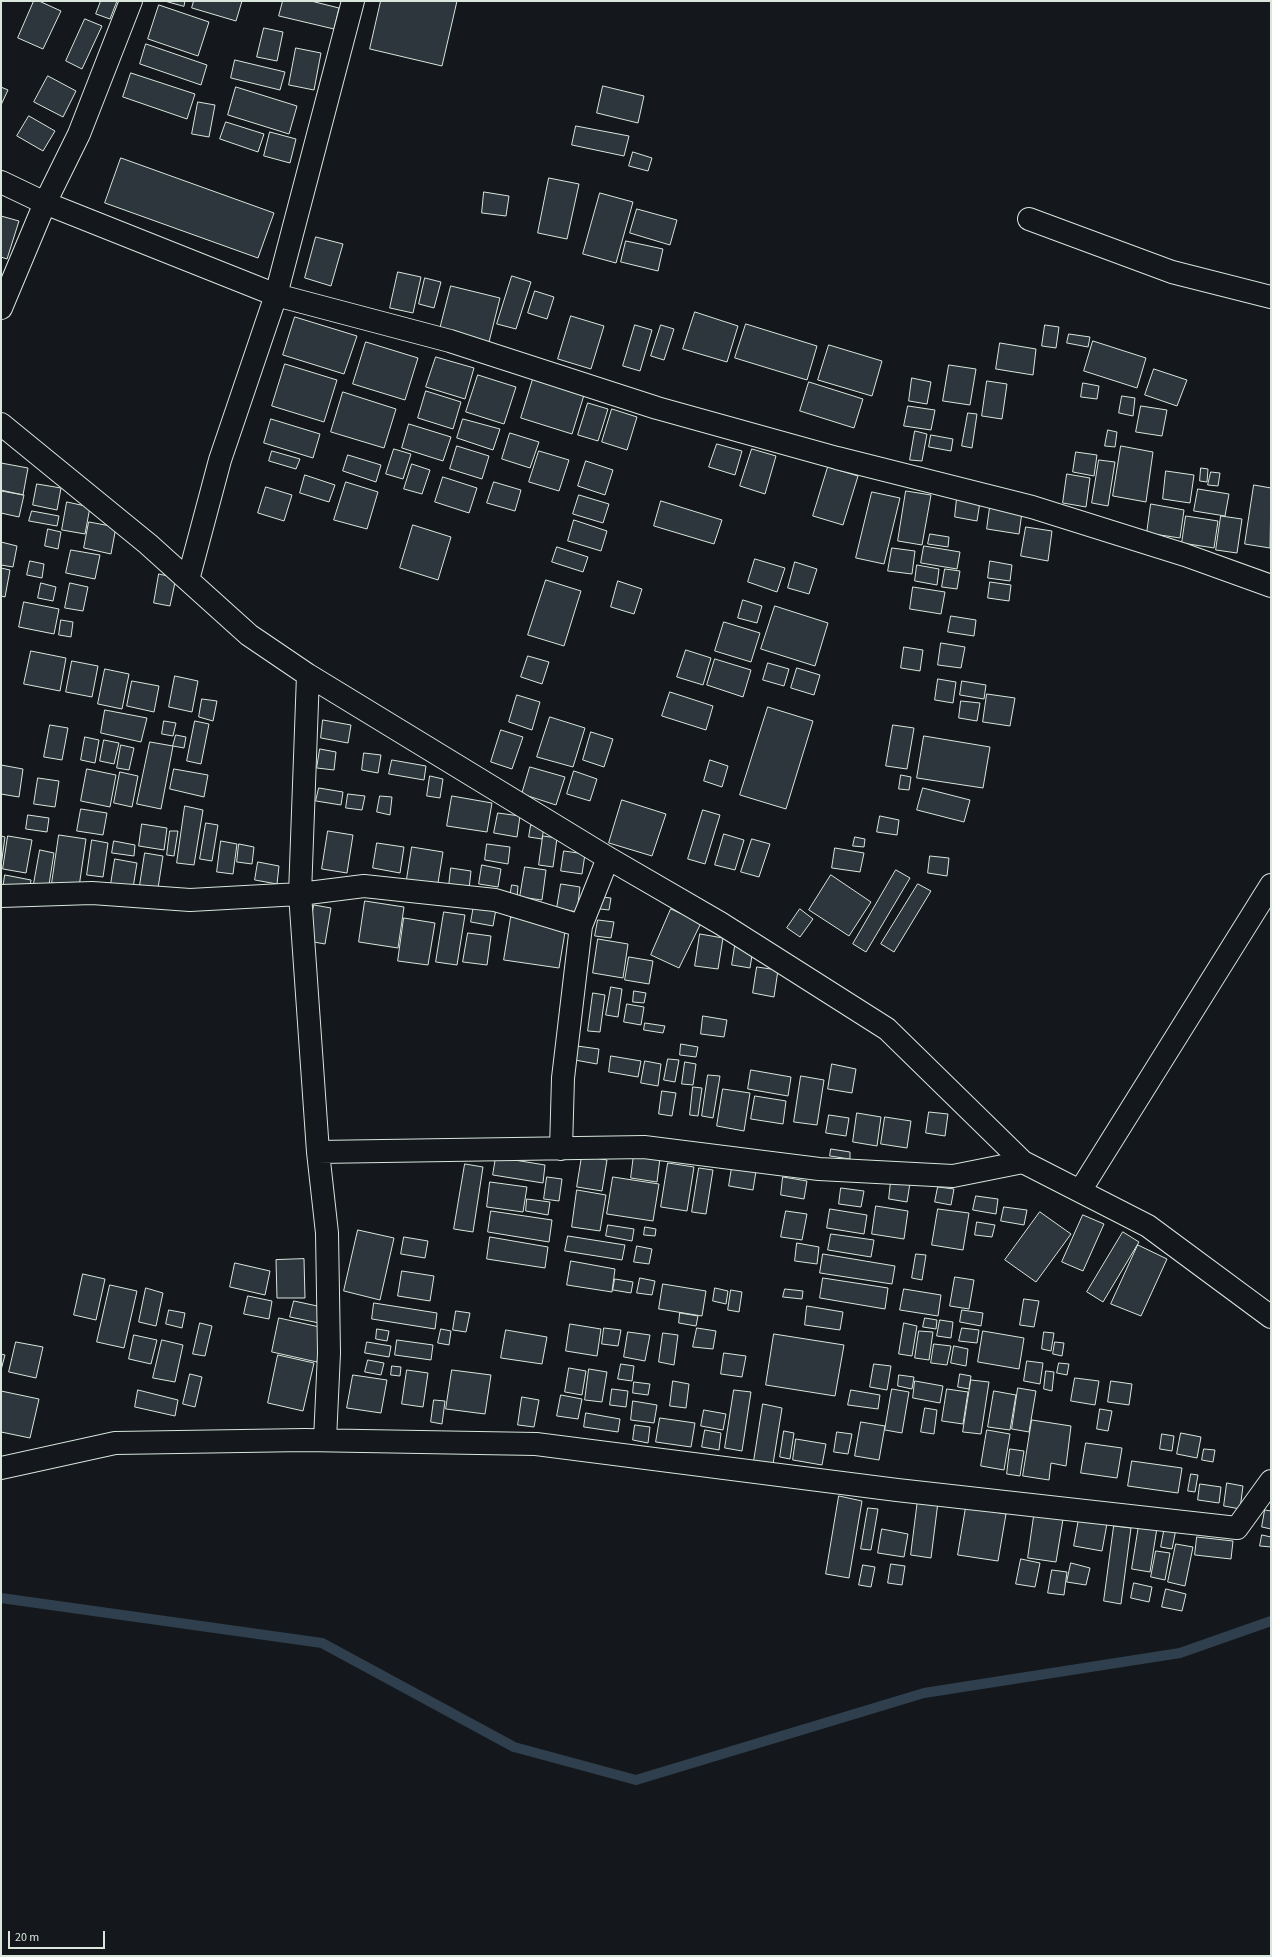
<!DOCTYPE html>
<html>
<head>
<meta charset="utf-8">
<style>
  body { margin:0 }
  #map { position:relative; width:1272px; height:1957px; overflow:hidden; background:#14181c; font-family:"Source Sans 3",sans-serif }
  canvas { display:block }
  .frame { position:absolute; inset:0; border:2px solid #d8e6dc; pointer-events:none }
  .scale { position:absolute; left:8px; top:1931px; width:97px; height:18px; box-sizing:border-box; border:2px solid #d8e6dc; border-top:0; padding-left:5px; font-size:12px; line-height:14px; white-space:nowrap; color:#d8e6dc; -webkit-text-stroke:3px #14181c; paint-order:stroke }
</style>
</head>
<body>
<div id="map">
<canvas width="1272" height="1957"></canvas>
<div class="frame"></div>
<div class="scale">20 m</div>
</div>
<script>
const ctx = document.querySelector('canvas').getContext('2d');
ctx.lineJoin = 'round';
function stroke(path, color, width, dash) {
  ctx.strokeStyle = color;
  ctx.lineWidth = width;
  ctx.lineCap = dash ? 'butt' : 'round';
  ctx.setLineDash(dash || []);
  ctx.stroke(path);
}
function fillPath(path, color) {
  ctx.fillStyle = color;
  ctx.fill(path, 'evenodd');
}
const stream = new Path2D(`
  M1,1598L322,1643L514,1747L636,1780L924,1693L1180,1653L1271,1621`);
const building = new Path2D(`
  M34,1H39L61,11L43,49L18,38Z
  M101,1H117L110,19L96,14Z
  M165,1H185L184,6Z
  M194,1H242L236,21L192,8Z
  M283,1H311L339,8L334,29L279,16Z
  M381,1H457L442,66L370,49Z
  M159,5L209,22L198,56L148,39Z
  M85,19L102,26L82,69L66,61Z
  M264,28L283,32L277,61L257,57Z
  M146,44L207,65L201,85L140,64Z
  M296,48L321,53L314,90L289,85Z
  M235,60L285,72L280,90L231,78Z
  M131,73L195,94L187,119L123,97Z
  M48,76L76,91L63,117L34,102Z
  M603,86L644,96L638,123L597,113Z
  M1,87L8,90L1,105Z
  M236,87L297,106L289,134L228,115Z
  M198,102L215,105L209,137L192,134Z
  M29,116L55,131L43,151L17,136Z
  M226,122L264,134L258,152L220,139Z
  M576,126L629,136L624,156L572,145Z
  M270,132L296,139L290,163L264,156Z
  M633,152L652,158L648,171L629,166Z
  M121,158L274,213L258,258L105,203Z
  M549,178L579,184L567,239L538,233Z
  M484,192L509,196L506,216L482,213Z
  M600,193L633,202L616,263L583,254Z
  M637,209L677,220L670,245L630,233Z
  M1,216L19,221L7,259L1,257Z
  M316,237L343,244L331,286L305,278Z
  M626,241L663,249L658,271L621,262Z
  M398,272L421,277L413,313L390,308Z
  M512,276L531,282L516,329L497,324Z
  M425,278L441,282L434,308L419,304Z
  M451,286L500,298L489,342L440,329Z
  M535,291L554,297L547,319L528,313Z
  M695,312L738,326L727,362L683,349Z
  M571,316L604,326L591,369L558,359Z
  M295,317L357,336L344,374L283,355Z
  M746,324L817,346L807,380L735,358Z
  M635,325L652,330L640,371L623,366Z
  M661,325L674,329L664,360L651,356Z
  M1045,325L1059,327L1056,348L1042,346Z
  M1069,334L1090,337L1088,347L1067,343Z
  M1093,341L1146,358L1137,388L1084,371Z
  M366,342L418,358L405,400L353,384Z
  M1000,343L1036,349L1033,375L996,369Z
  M829,345L882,361L872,396L818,380Z
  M436,357L474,368L465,399L426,387Z
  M285,364L337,380L324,422L272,406Z
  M949,365L976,369L970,405L943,401Z
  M1154,369L1187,380L1177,406L1145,395Z
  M478,375L516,387L504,424L466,412Z
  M912,378L931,382L927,404L909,401Z
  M533,379L584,395L572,434L521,418Z
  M987,381L1007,384L1002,419L982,416Z
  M809,382L863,399L854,428L800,411Z
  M1083,383L1099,386L1097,399L1081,397Z
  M426,391L461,402L453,429L418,418Z
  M343,392L396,409L384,448L331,432Z
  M1122,396L1135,398L1133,416L1119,413Z
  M588,403L608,409L598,441L578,435Z
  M908,406L935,410L931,430L904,426Z
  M1141,406L1167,410L1162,436L1136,432Z
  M612,409L637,417L627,450L602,442Z
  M968,413L977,414L972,448L962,446Z
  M271,419L320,434L313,458L264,443Z
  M463,419L500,429L493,450L457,438Z
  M409,424L451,437L443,461L402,448Z
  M1108,430L1117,432L1115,447L1105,446Z
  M915,431L927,434L922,461L910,460Z
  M510,433L539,442L530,468L502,459Z
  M931,435L953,439L951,451L929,447Z
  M717,444L742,451L735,475L709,467Z
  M457,446L489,456L482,479L450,469Z
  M1121,446L1153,452L1146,502L1113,496Z
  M394,449L411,454L403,479L386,474Z
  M752,449L776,456L765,494L740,486Z
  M272,451L300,459L296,469L269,461Z
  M539,451L569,460L559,491L529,482Z
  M1076,452L1097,455L1094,476L1073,472Z
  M348,455L381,465L376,482L343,471Z
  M1099,460L1115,462L1108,506L1092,503Z
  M586,461L613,470L605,495L578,486Z
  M1,463L28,468L23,495L1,490Z
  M412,464L430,470L422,494L404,489Z
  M828,467L858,476L843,525L813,516Z
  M1201,468L1208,469L1207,482L1200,481Z
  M1166,471L1194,475L1190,503L1163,499Z
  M1211,472L1220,473L1218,486L1208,485Z
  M1067,474L1090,478L1086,507L1063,503Z
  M305,475L335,485L329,502L300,493Z
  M443,477L477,488L469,513L435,502Z
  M346,482L378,492L367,529L334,520Z
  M494,482L521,490L515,511L487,503Z
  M37,484L61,488L57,510L33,505Z
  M1254,485L1271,488L1270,548L1245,544Z
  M266,487L292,495L284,521L258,513Z
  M1198,489L1229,494L1225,516L1194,511Z
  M1,491L24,495L19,517L1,513Z
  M906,491L931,495L922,545L898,541Z
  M872,492L900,498L884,564L856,558Z
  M579,495L609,504L603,523L573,514Z
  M957,498L980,502L977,521L955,517Z
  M661,501L722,520L714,544L654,526Z
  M67,502L90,507L85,534L62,530Z
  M1151,504L1184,510L1180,538L1147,533Z
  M990,507L1022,512L1019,534L987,529Z
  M32,511L59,516L57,526L29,521Z
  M1186,516L1218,521L1214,548L1182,543Z
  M1221,516L1242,519L1237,553L1216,550Z
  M574,520L607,531L601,551L568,541Z
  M89,522L116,527L111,554L84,548Z
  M413,525L451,537L438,580L400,568Z
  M1026,527L1052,531L1048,561L1021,556Z
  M48,529L61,532L58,549L45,546Z
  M930,534L949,537L948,547L928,544Z
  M1,542L17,546L13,567L1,565Z
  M924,546L960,552L957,569L921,563Z
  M557,547L588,557L583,572L552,562Z
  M892,548L915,551L912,574L888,571Z
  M71,550L100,555L95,579L66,573Z
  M755,559L785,568L777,592L748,582Z
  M30,561L44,564L42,578L27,575Z
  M990,561L1012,565L1010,581L988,578Z
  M795,562L817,569L809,594L788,588Z
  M917,565L939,569L937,585L915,581Z
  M1,568L10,570L5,597L1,596Z
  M945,569L960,571L957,589L942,587Z
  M159,574L176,578L170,606L154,603Z
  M546,580L581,591L564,646L528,635Z
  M618,581L642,589L634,614L611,607Z
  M990,582L1011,585L1009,601L988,598Z
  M41,583L56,587L53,601L38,598Z
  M70,583L88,587L83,611L65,608Z
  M913,587L945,592L941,614L910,609Z
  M743,600L762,606L757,623L738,618Z
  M24,602L59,609L54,634L19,627Z
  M775,606L828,623L815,666L761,649Z
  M951,616L976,620L974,636L948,632Z
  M61,620L73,622L71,637L59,635Z
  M724,622L760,633L751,662L715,651Z
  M941,643L965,647L961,668L938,665Z
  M904,647L923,650L920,671L901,668Z
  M686,650L711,658L703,685L677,677Z
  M31,651L66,658L60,691L24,684Z
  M528,656L549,662L542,684L521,677Z
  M715,659L751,670L743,697L707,685Z
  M72,661L98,666L92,697L66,692Z
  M768,663L789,669L784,686L763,680Z
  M797,668L820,675L814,695L791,688Z
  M105,669L129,674L122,709L98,704Z
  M175,676L198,681L192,712L169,707Z
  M938,679L956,682L953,703L935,700Z
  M132,681L159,686L154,712L127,706Z
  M962,681L986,685L984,699L960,695Z
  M670,692L713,706L706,730L662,716Z
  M987,694L1015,698L1010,726L983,722Z
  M517,695L540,702L532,730L509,722Z
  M202,699L217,701L213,721L199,717Z
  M961,701L980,703L977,721L959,718Z
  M768,707L813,721L786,809L740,795Z
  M105,710L147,718L141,742L101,733Z
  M550,717L585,728L573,767L537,757Z
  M323,720L351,725L348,743L321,738Z
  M164,721L176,723L173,736L162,734Z
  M195,721L209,724L201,764L187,761Z
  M50,725L68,728L62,760L44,757Z
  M893,725L914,728L907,769L886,766Z
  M501,730L523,737L512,769L491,762Z
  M591,732L613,739L604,767L583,760Z
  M176,735L186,737L184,748L173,746Z
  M924,736L990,747L983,788L917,778Z
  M85,737L99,740L95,763L81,760Z
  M104,740L119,743L114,764L100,761Z
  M150,742L173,746L161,809L137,804Z
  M121,745L134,748L129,770L117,768Z
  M320,749L336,752L334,770L317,768Z
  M364,753L381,755L378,773L362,770Z
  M392,760L426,766L424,780L389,774Z
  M710,760L728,766L722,787L704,781Z
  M1,765L23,769L19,797L1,794Z
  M530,767L565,777L556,805L522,794Z
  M87,769L116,775L110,807L81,801Z
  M174,769L208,775L204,797L170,789Z
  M574,771L597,779L590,801L567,794Z
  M120,772L138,776L132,807L114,803Z
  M901,775L911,777L909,790L899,789Z
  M430,776L443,779L440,798L427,796Z
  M38,778L59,781L55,807L34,804Z
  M319,788L343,792L341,805L316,801Z
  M923,788L970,800L964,822L917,810Z
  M348,794L365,796L362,810L346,808Z
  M380,796L392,797L390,815L377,812Z
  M452,796L492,803L487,832L447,826Z
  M622,800L666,814L652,856L609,843Z
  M185,806L203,810L194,865L177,863Z
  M81,809L107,813L103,835L77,831Z
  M703,810L720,815L705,864L688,859Z
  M498,813L520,816L517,837L494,833Z
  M28,815L49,818L47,832L26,829Z
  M880,816L899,820L897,835L877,832Z
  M206,823L218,825L212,861L200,859Z
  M142,824L167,828L164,850L139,846Z
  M531,825L544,827L542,839L529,837Z
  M170,831H178L174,856L167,855Z
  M328,831L353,835L347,873L322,869Z
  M724,834L744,840L735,870L715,865Z
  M59,835L86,839L79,887L52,883Z
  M1,836L5,837L1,866Z
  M8,836L32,840L26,873L3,869Z
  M543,836L557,838L553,867L539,865Z
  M855,837L865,839L864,847L853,846Z
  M752,839L770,844L759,877L741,872Z
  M92,840L108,843L103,877L87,875Z
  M114,841L135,845L134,856L112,853Z
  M221,841L237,844L233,874L217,872Z
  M377,843L404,847L400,873L373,868Z
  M239,844L254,847L252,864L237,862Z
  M487,844L510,847L508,864L485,860Z
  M412,847L443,852L437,889L406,885Z
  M835,848L864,853L860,872L832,868Z
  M40,850L54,853L48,891L33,889Z
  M564,851L585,854L582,874L561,871Z
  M145,853L163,856L158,888L140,885Z
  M930,856L949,858L947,876L928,873Z
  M115,859L137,863L133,888L111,884Z
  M258,862L279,866L277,884L255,880Z
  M482,865L501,869L498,887L479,884Z
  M525,867L546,870L542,900L520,897Z
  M451,868L471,871L469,889L449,886Z
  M896,870L910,878L866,952L853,944Z
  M5,875L31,880L29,893L3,889Z
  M831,875L871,902L849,936L809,910Z
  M561,884L580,887L577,912L557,908Z
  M918,884L931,891L894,952L881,944Z
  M512,885L518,886L517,898L510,897Z
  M602,897L611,898L609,910L600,909Z
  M365,901L404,907L398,948L359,942Z
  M314,905L331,908L325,944L308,941Z
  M474,905L496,909L493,926L471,922Z
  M671,909L701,923L679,968L651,955Z
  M800,909L813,919L800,937L787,928Z
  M444,912L465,915L457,965L436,962Z
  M511,917L566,926L559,968L504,960Z
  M404,918L435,923L428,965L398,961Z
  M598,920L614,922L611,938L595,936Z
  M468,933L491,936L487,965L463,962Z
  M700,934L723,938L718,969L695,966Z
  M598,939L628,944L623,978L593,973Z
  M735,946L753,949L750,968L732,965Z
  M629,957L653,961L649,984L625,980Z
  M757,967L778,970L774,997L753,993Z
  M611,987L622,989L618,1017L606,1015Z
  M634,991L646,993L644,1003L633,1002Z
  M593,993L605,995L600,1032L588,1031Z
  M627,1004L644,1007L641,1025L624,1022Z
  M703,1016L727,1020L724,1037L701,1034Z
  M645,1023L665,1026L663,1033L644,1030Z
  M681,1044L698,1047L696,1057L680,1055Z
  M577,1046L599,1049L597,1064L575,1060Z
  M611,1056L641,1061L638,1077L609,1072Z
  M668,1059L679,1060L675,1082L664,1080Z
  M645,1061L661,1064L658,1086L641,1083Z
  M685,1062L696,1064L693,1085L682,1084Z
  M832,1064L856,1069L852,1093L828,1089Z
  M751,1070L791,1077L788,1096L748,1089Z
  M708,1075L720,1076L713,1118L702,1116Z
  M801,1076L824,1080L817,1125L794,1122Z
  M693,1087L702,1088L698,1116L690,1115Z
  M723,1089L750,1093L744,1131L717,1126Z
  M662,1091L676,1093L672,1116L659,1114Z
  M755,1096L786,1101L783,1124L751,1119Z
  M929,1112L948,1114L945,1136L926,1133Z
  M857,1113L881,1117L877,1146L853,1142Z
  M829,1115L849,1118L846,1136L826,1133Z
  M885,1117L911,1121L907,1148L881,1144Z
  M831,1149L850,1152V1159L830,1156Z
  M634,1154L660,1158L657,1182L631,1178Z
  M582,1156L607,1160L602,1191L577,1187Z
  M496,1157L545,1165L543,1183L493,1175Z
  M668,1163L694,1167L687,1211L661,1207Z
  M465,1164L483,1167L473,1232L454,1229Z
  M732,1167L756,1171L753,1190L729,1186Z
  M699,1168L713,1170L706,1214L692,1212Z
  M547,1177L562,1179L559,1201L544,1199Z
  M613,1177L659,1184L653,1221L607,1214Z
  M783,1177L807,1181L804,1199L781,1195Z
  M891,1181L910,1183L907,1202L889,1199Z
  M490,1182L527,1187L523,1212L487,1207Z
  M938,1187L954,1189L951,1205L935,1202Z
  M841,1188L864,1191L861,1207L839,1204Z
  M577,1190L606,1195L600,1231L572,1227Z
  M976,1196L998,1199L996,1214L973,1210Z
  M527,1199L550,1202L548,1215L526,1211Z
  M876,1206L908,1211L904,1239L872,1234Z
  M1004,1207L1027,1210L1024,1225L1001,1221Z
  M830,1209L867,1215L864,1234L827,1228Z
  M938,1209L969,1213L963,1250L932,1245Z
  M491,1211L552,1220L549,1242L488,1232Z
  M786,1211L807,1214L802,1240L781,1237Z
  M1040,1212L1071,1234L1036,1282L1005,1260Z
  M1083,1215L1104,1224L1083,1271L1062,1262Z
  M977,1222L995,1225L992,1237L975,1235Z
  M608,1225L634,1229L632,1241L606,1236Z
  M645,1227L656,1229L655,1236L644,1235Z
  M358,1230L394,1238L380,1300L344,1291Z
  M1123,1232L1139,1242L1103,1302L1087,1292Z
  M831,1234L874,1240L871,1257L828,1250Z
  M568,1236L625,1245L622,1260L565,1251Z
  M404,1237L428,1241L425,1258L401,1254Z
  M490,1237L548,1247L545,1268L487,1259Z
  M797,1243L819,1247L817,1264L795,1261Z
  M1138,1245L1167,1259L1141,1316L1111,1304Z
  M637,1246L652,1249L649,1264L634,1262Z
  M823,1254L895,1266L892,1284L820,1273Z
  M916,1254L926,1255L922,1280L912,1278Z
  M304,1259L305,1298H277L276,1260Z
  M571,1261L615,1269L612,1292L567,1285Z
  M235,1263L270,1271L265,1295L230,1287Z
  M402,1271L434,1276L430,1301L398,1296Z
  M83,1274L105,1279L96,1320L74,1315Z
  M955,1277L974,1280L969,1309L950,1306Z
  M640,1278L655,1281L652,1295L637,1293Z
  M823,1278L888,1288L885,1309L820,1298Z
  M615,1279L633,1282L631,1293L613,1290Z
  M663,1284L706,1291L702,1316L659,1309Z
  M110,1285L137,1291L124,1348L97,1342Z
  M146,1288L163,1293L156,1326L139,1322Z
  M715,1288L728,1291L726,1304L713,1301Z
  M785,1289L803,1291L802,1299L783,1297Z
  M904,1289L941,1295L938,1316L900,1310Z
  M731,1290L742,1292L739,1312L728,1310Z
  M248,1296L272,1301L269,1319L244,1314Z
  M1024,1299L1039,1301L1034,1327L1020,1325Z
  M294,1301L322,1307L319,1323L290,1317Z
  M374,1303L437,1313L435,1329L372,1319Z
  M807,1306L843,1312L840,1330L805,1325Z
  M169,1310L185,1313L182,1328L166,1324Z
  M962,1310L983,1313L981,1326L960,1322Z
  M456,1311L470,1313L466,1332L453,1330Z
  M680,1313L698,1316L696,1326L679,1323Z
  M279,1318L324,1328L317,1362L272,1352Z
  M925,1318L937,1320L936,1329L923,1327Z
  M940,1320L953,1322L951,1338L937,1336Z
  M200,1323L212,1326L205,1356L193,1354Z
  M904,1323L917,1326L912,1356L899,1354Z
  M570,1324L601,1329L597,1356L566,1351Z
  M604,1328L621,1330L618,1346L602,1344Z
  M697,1328L716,1331L713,1349L693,1347Z
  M962,1328L979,1330L977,1343L959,1341Z
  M377,1329L389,1331L387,1341L376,1339Z
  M441,1329L451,1331L449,1345L438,1343Z
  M506,1330L547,1337L542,1364L501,1358Z
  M919,1331L933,1332L929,1360L915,1358Z
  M983,1331L1024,1338L1019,1369L978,1362Z
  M628,1332L650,1335L645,1361L624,1357Z
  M1044,1332L1054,1333L1051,1351L1042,1349Z
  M663,1333L678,1335L674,1365L659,1362Z
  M774,1334L844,1345L835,1396L766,1385Z
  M134,1335L157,1340L151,1364L129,1359Z
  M162,1340L183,1345L175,1382L153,1378Z
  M397,1340L433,1345L431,1360L395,1355Z
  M16,1342L43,1347L36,1378L9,1372Z
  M367,1342L391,1346L389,1357L365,1353Z
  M1055,1342L1064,1343L1062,1356L1053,1354Z
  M934,1344L951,1346L947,1365L931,1363Z
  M954,1346L968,1349L966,1366L951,1363Z
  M724,1353L746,1356L742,1377L721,1374Z
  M1,1354L5,1355L1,1370Z
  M278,1355L314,1363L303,1411L268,1403Z
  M368,1360L384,1363L381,1375L365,1372Z
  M1027,1361L1043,1363L1040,1384L1024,1381Z
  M1059,1363L1069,1364L1067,1375L1057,1373Z
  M621,1364L634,1366L632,1381L618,1379Z
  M874,1364L891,1366L887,1390L870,1387Z
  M392,1366L401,1367L400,1376L391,1375Z
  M569,1368L586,1371L582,1395L565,1392Z
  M589,1369L607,1372L602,1402L585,1400Z
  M407,1370L428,1373L423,1407L402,1404Z
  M452,1370L491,1375L485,1414L446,1409Z
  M1046,1371L1054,1372L1052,1391L1044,1389Z
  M190,1374L202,1377L195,1407L183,1404Z
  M960,1374L971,1376L969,1389L958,1387Z
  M353,1375L387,1380L381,1413L347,1408Z
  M899,1375L914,1377L912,1389L898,1386Z
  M1075,1378L1099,1381L1095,1405L1071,1401Z
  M971,1380L989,1382L981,1434L963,1432Z
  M673,1381L689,1384L686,1408L670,1406Z
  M915,1381L943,1386L940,1403L913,1398Z
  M1111,1381L1132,1384L1129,1405L1108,1402Z
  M634,1382L650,1384L648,1395L633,1393Z
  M1018,1388L1036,1391L1029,1432L1012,1429Z
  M612,1389L628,1391L626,1407L610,1405Z
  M892,1389L909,1392L902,1433L885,1430Z
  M947,1389L968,1392L963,1424L942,1421Z
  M138,1390L178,1400L175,1416L135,1407Z
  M734,1390L751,1392L742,1451L725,1448Z
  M851,1390L880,1395L878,1409L848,1405Z
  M1,1391L39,1399L30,1438L1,1432Z
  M994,1391L1016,1395L1010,1430L988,1427Z
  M561,1395L582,1399L578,1419L557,1416Z
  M522,1397L539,1400L534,1427L518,1425Z
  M434,1400L445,1401L442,1424L431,1422Z
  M633,1401L657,1405L654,1423L631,1420Z
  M763,1404L782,1408L773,1464L754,1461Z
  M925,1408L937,1410L934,1434L921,1432Z
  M1100,1409L1112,1411L1108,1431L1097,1429Z
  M704,1410L726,1414L723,1430L701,1426Z
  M586,1413L620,1419L618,1432L584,1427Z
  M660,1418L695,1423L691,1447L656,1442Z
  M1032,1420L1071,1426L1066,1466L1051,1463L1049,1480L1023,1476Z
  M861,1422L885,1426L879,1460L855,1456Z
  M635,1425L650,1427L648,1443L633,1440Z
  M705,1430L721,1433L719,1450L702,1447Z
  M987,1430L1010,1434L1004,1470L981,1466Z
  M784,1431L794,1433L790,1459L780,1457Z
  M837,1432L852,1434L848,1454L834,1452Z
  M1181,1433L1201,1437L1197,1458L1177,1454Z
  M1162,1434L1174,1436L1172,1451L1160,1449Z
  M796,1439L826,1444L822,1465L793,1460Z
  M1086,1443L1122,1448L1117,1478L1081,1473Z
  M1010,1449L1024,1451L1020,1476L1007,1474Z
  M1204,1449L1215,1450L1213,1462L1202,1460Z
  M1132,1461L1182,1468L1178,1493L1128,1486Z
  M1191,1474L1198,1475L1195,1492L1188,1491Z
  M1227,1483L1243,1486L1240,1509L1224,1506Z
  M1200,1484L1221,1487L1219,1503L1198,1500Z
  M839,1496L862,1501L849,1578L826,1574Z
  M918,1499L938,1502L931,1558L911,1555Z
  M966,1507L1006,1514L998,1561L958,1555Z
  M868,1508L878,1509L871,1550L861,1549Z
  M1035,1509L1064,1513L1056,1562L1028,1558Z
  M1265,1510L1271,1511V1529L1262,1527Z
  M1080,1513L1108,1518L1102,1551L1074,1546Z
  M1139,1525L1157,1528L1150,1572L1132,1569Z
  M1114,1526L1131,1528L1121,1604L1104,1601Z
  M1165,1526L1176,1529L1172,1549L1161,1547Z
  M882,1529L908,1534L904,1557L878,1553Z
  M1262,1535L1271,1537V1547L1260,1546Z
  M1197,1537L1233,1541L1231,1559L1195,1555Z
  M1176,1544L1193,1547L1185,1586L1168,1582Z
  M1156,1551L1170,1553L1165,1580L1151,1577Z
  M1021,1559L1040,1563L1035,1587L1016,1584Z
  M1071,1563L1090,1568L1086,1585L1067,1582Z
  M891,1564L905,1566L902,1585L888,1583Z
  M863,1565L875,1567L871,1587L859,1585Z
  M1052,1570L1067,1572L1064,1595L1048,1593Z
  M1134,1583L1152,1587L1149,1602L1131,1598Z
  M1166,1589L1186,1594L1182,1611L1162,1607Z`);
const minor = new Path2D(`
  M1,182L45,203L276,295L450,341L657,408L837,458L1032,507L1185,555L1271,586
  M1029,219L1172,272L1271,297
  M1,308L45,203L79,134L131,1
  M1,424L148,544L249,635L308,675L608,858L720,923L887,1029L1023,1162L1148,1226L1271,1317
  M188,580L220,460L276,295L353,1
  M308,675L300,894L318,1152L327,1233L329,1353L325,1440
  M1,896L92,893L190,900L300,894L364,886L495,900L581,926
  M561,1149L563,1078L581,926L608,858
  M318,1152L644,1147L819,1169L953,1176L1023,1162
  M1080,1191L1271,885
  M1,1468L115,1443L305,1440L536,1444L897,1490L1237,1528L1271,1481`);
stroke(stream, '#2f3f4d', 10);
fillPath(building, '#2c363c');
stroke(building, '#d8e6dc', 1);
stroke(minor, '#d8e6dc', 24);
stroke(minor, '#14181c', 22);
</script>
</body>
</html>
